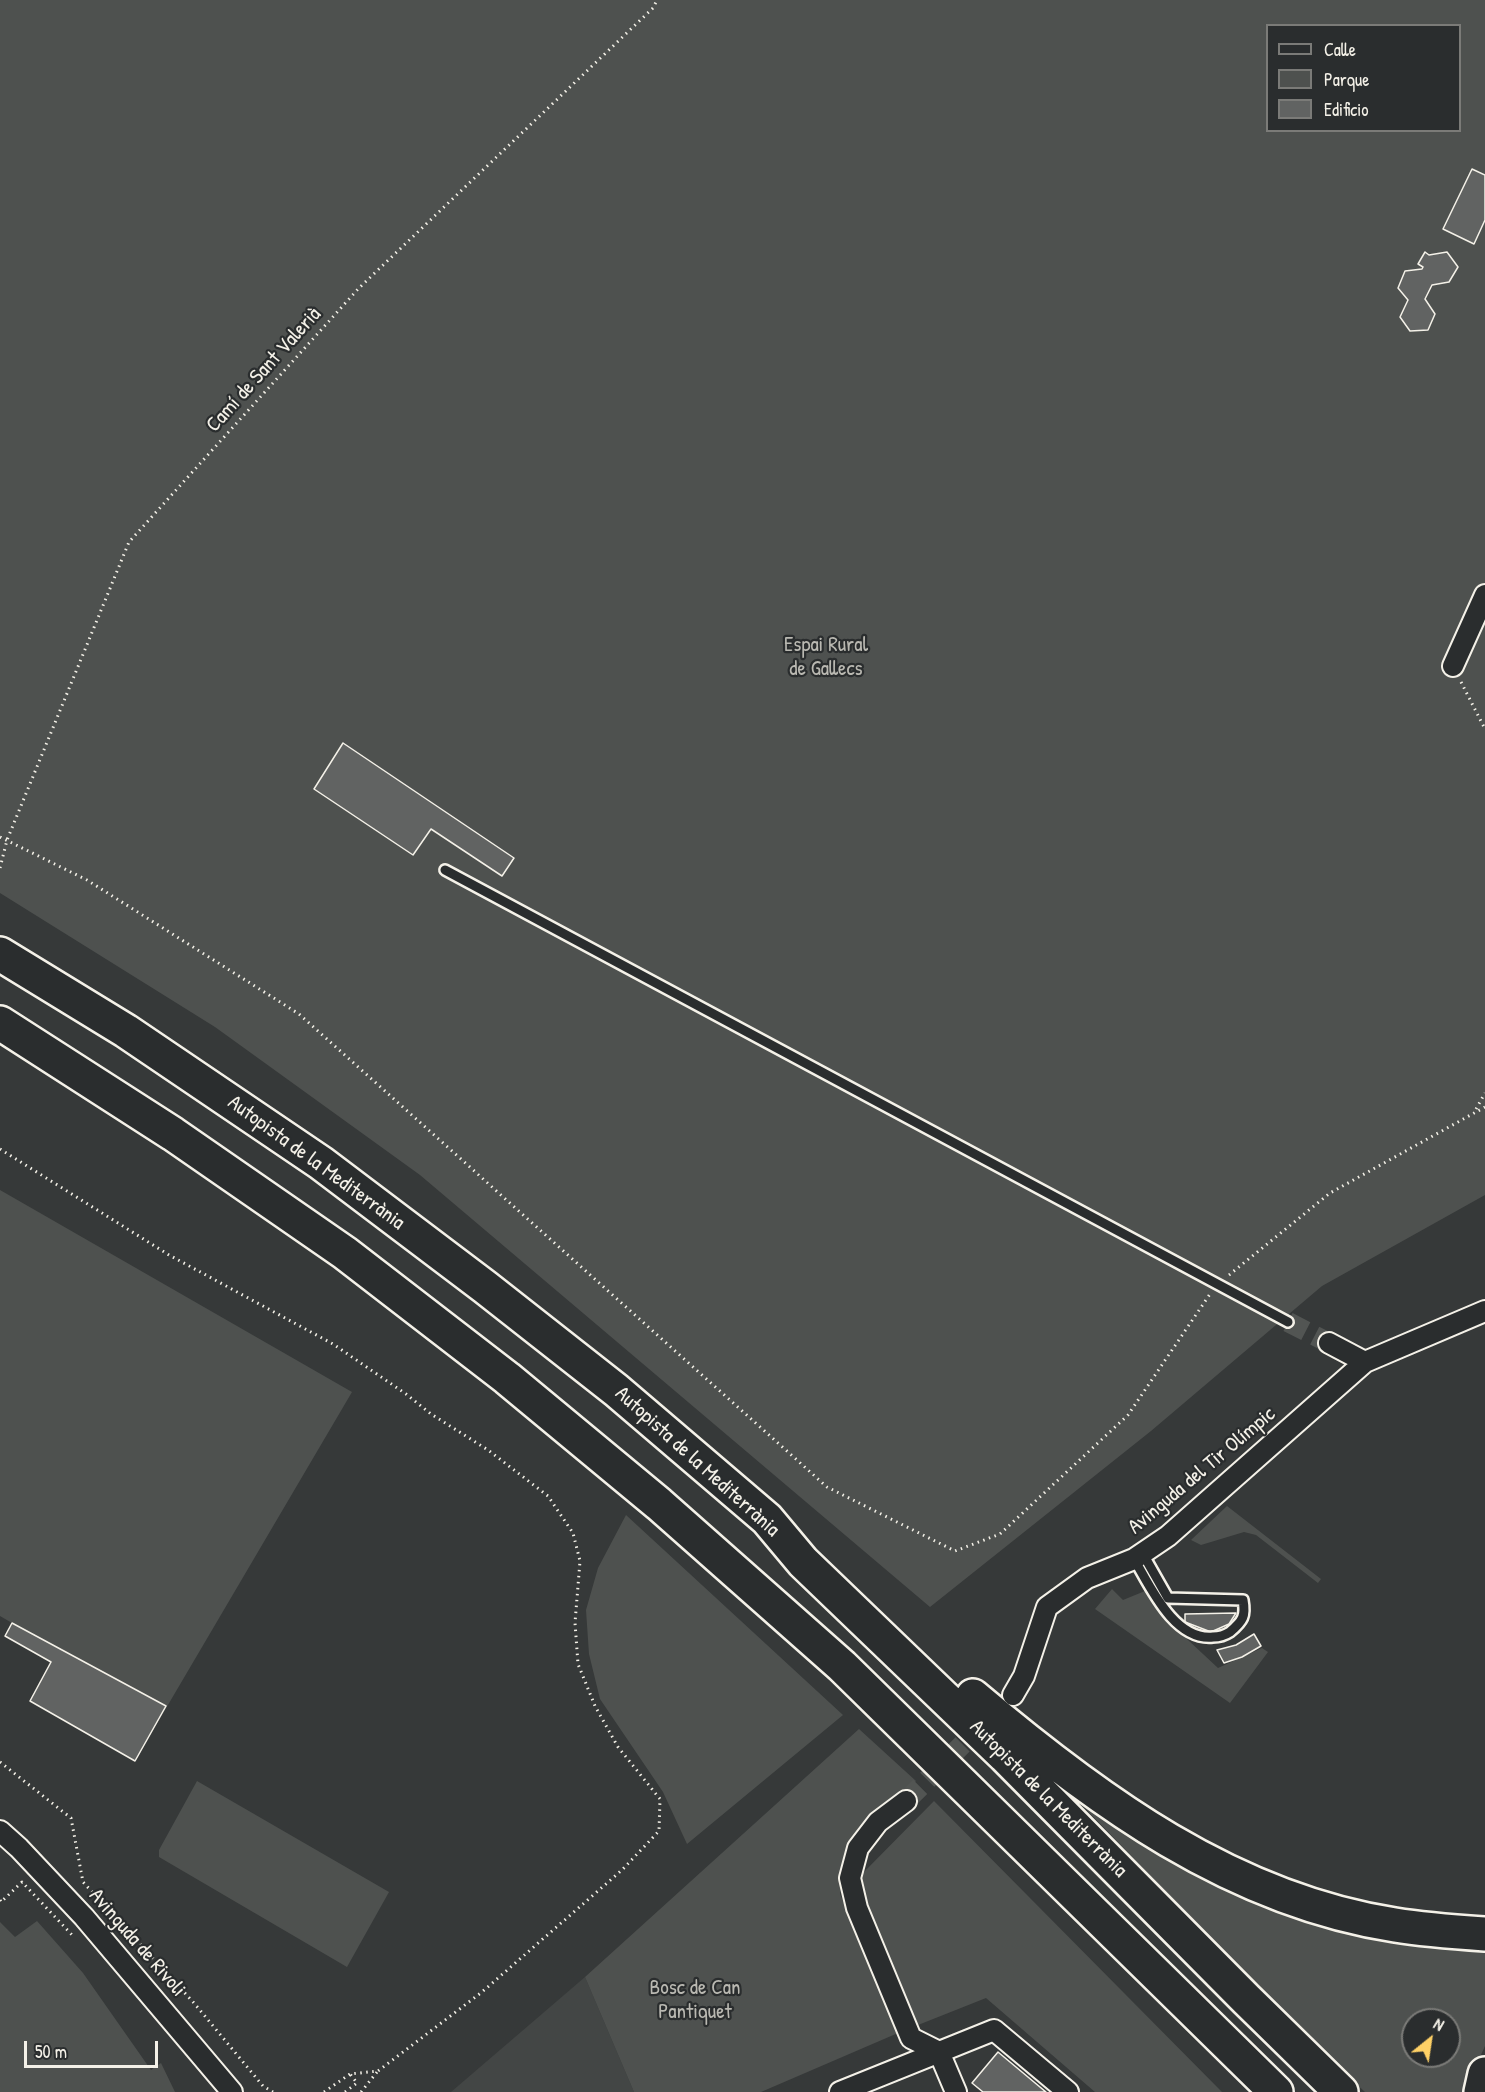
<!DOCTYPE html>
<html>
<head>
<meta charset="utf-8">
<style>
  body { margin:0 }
  #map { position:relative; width:1485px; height:2092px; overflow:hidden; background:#363939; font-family:"Patrick Hand",sans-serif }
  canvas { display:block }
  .legend { position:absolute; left:1266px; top:24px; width:195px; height:108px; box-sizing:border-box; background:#2a2d2e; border:2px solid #7b7b78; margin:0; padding:8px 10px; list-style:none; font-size:18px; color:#f4f1e8 }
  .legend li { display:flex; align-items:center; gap:12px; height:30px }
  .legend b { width:30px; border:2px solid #7b7b78 }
  .north { position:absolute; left:1401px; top:2008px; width:60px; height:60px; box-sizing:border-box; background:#2a2d2e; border:2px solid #7b7b78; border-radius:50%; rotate:30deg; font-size:16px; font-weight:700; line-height:24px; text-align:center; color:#f4f1e8 }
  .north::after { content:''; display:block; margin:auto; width:21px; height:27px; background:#ffd166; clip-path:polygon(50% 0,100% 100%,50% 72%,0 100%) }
  .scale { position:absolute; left:24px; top:2041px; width:134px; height:27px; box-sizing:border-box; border:3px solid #f4f1e8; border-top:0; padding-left:8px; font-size:18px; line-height:21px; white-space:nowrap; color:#f4f1e8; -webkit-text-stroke:4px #2a2d2e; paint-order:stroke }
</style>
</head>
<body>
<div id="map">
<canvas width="1485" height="2092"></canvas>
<ul class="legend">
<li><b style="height:8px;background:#2a2d2e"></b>Calle</li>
<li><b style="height:16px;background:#4e514f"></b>Parque</li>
<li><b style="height:16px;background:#616362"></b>Edificio</li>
</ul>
<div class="north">N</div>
<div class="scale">50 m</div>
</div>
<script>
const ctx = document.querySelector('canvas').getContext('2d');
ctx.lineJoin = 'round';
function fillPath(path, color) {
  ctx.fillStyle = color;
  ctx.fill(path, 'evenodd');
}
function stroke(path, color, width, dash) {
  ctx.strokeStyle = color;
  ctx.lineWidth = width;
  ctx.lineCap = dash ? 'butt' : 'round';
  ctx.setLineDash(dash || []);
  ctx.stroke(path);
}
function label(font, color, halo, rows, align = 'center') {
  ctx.font = font + ' "Patrick Hand",sans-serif';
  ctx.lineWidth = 4.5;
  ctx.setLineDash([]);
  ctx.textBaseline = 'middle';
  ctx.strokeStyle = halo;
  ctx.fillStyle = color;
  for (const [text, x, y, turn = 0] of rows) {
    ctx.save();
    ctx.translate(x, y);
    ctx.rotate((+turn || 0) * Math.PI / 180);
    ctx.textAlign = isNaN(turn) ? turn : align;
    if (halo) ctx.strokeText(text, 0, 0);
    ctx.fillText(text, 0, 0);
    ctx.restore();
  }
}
const built = new Path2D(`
  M585,1977L634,2092H451Z`);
const green = new Path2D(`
  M0,0H1485V1195L1322,1286L1151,1431L930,1607L420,1175L215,1027L0,893ZM1268,26H1460V130H1268Z
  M0,1190L352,1392L135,1761L30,1701L51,1662L5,1636L12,1623L0,1616Z
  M1227,1506L1321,1579L1318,1583L1256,1535L1244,1532L1201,1545L1191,1540Z
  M626,1515L843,1715L687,1844L663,1792L600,1699L589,1654L586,1610L598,1568Z
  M1112,1589L1123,1600L1145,1591L1158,1612L1218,1668L1262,1648L1268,1652L1230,1703L1095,1609Z
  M859,1729L916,1781L846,1855L840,1894L898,2033L761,2092H634L585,1977Z
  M1043,1765L1179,1857L1485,1941V2046L1474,2070L1471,2092H1365L1320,2050ZM1413,2020H1449V2056H1413Z
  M197,1781L389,1892L347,1967L159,1857V1850Z
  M934,1801L1222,2092H1095L986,1998L913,2027L859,1893L860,1876Z
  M37,1921L83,1973L151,2070L161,2063L175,2092H0V1922L15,1937Z`);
const building = new Path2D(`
  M1472,169L1485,175V220L1474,244L1443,229Z
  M1425,252L1429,255L1447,252L1458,267L1449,282L1432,285L1425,299L1435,314L1428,330L1410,331L1400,317L1408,300L1398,288L1405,271L1422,269L1423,267L1418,264Z
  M343,743L514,858L502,876L431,829L413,855L314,789Z
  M1236,1613L1229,1624L1211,1632L1185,1622V1614Z
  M12,1623L166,1706L135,1761L30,1701L51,1662L5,1636Z
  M1254,1634L1261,1646L1242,1657L1224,1663L1217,1650L1236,1645Z
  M998,2052L1046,2092H983L972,2083Z`);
const streetTunnel = new Path2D(`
  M1288,1322L1329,1343
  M906,1801L985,1722`);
const path = new Path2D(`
  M1461,682L1485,729
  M0,837L87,880L299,1014L827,1487L955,1551L1000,1534L1128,1415L1210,1294
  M0,868L7,840L129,542L359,288L653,8L657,0
  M1476,1109L1485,1093
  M0,1149L169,1255L333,1344L406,1394L431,1414L488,1450L548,1496L573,1533L580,1561L575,1623L578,1664L595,1706L618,1747L660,1799L659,1831L622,1870L482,1992L378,2071L350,2074L324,2092
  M1229,1275L1330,1193L1485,1107
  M0,1762L71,1818L83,1882L194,2003L263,2086L273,2092
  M0,1900L1,1902L22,1882L74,1937
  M345,2092L357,2083L350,2074
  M361,2092L377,2072`);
const lane = new Path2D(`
  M445,870L1288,1322
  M1134,1559C1150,1586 1174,1641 1213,1637C1220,1637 1224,1636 1230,1632C1243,1621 1246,1616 1243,1600L1168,1598L1143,1554`);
const street = new Path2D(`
  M1453,666L1485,595
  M1329,1343L1365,1362
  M1013,1695L1024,1676L1047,1607L1087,1578L1134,1559L1168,1536L1365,1362L1485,1311
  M906,1801L878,1822L858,1848L850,1878L857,1908L911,2038L939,2052L956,2092
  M0,1831L19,1848L84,1917L232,2092
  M840,2092L994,2030L1068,2092`);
const highway = new Path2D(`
  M0,954L126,1031L321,1163L485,1287L616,1390L767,1519L803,1562L1005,1756L1246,1999L1341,2092
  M0,1023L173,1134L345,1253L507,1378L659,1504L842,1666L1276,2092
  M973,1696C1096,1800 1232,1900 1395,1925C1425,1930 1455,1932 1485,1934
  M1481,2092L1485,2074`);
const streetNames = [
  ["Camí de Sant Valerià",264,370,-48],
  ["Autopista de la Mediterrània",316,1163,36],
  ["Autopista de la Mediterrània",697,1462,42],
  ["Avinguda del Tir Olímpic",1202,1471,-40],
  ["Autopista de la Mediterrània",1048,1799,45],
  ["Avinguda de Rivoli",137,1943,49]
];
const parkNames = [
  ["Espai Rural",826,645],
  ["de Gallecs",826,669],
  ["Bosc de Can",695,1988],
  ["Pantiquet",695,2012]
];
fillPath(built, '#434645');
fillPath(green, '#4e514f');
fillPath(building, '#616362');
stroke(building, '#f4f1e8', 1.5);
stroke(streetTunnel, '#525553', 20, [20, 10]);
stroke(lane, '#f4f1e8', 14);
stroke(street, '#f4f1e8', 24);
stroke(highway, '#f4f1e8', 38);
stroke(path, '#f4f1e8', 3, [1.5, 4.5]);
stroke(lane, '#2a2d2e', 9);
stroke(street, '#2a2d2e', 20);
stroke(highway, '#2a2d2e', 33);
label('21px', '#f4f1e8', '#2a2d2e', streetNames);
label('21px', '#bab9b2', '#2a2d2e', parkNames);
</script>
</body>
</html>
